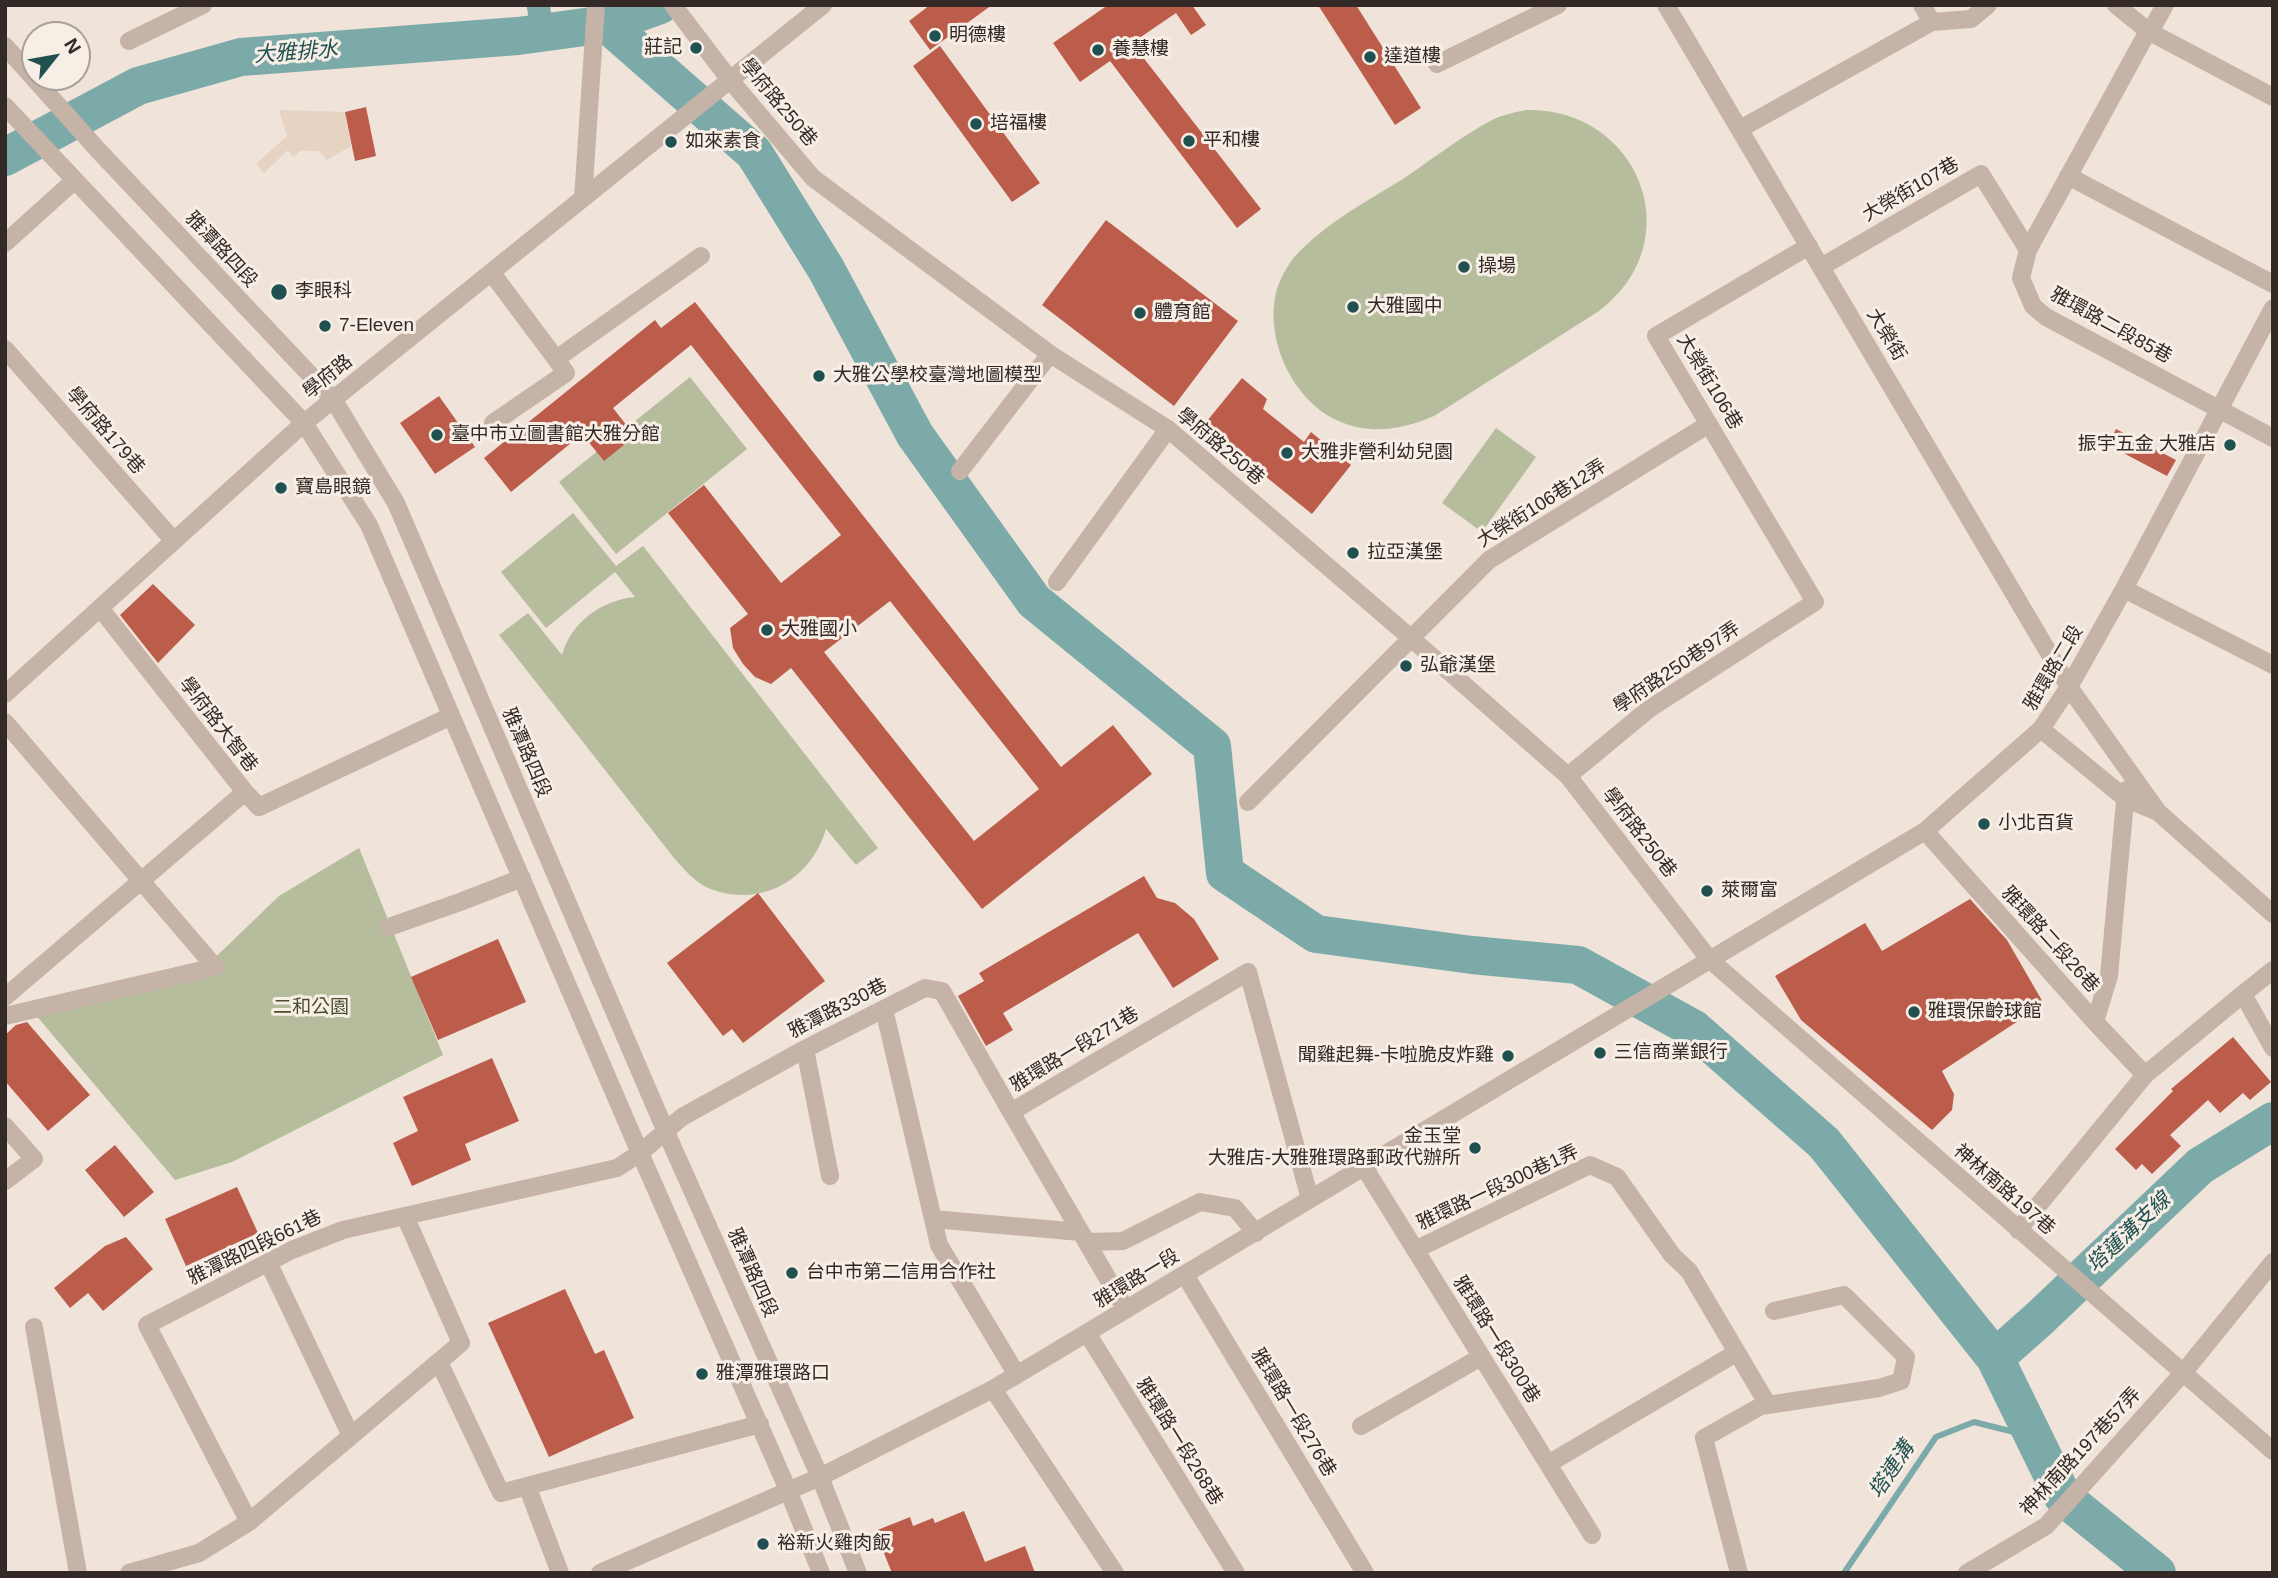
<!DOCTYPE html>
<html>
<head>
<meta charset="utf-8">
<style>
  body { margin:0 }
  #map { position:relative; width:2278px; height:1578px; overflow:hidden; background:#efe3da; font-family:Helvetica,sans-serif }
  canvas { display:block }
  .frame { position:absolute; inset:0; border:7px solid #332a27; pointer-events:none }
  .north { position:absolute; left:21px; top:21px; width:70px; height:70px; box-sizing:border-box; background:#f7eee6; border:2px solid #a9a09a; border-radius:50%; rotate:59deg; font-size:19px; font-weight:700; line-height:28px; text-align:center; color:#332a27 }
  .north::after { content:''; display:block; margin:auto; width:24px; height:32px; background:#205150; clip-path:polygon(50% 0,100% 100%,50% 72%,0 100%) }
</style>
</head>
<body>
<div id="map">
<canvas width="2278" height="1578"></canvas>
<div class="frame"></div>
<div class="north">N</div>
</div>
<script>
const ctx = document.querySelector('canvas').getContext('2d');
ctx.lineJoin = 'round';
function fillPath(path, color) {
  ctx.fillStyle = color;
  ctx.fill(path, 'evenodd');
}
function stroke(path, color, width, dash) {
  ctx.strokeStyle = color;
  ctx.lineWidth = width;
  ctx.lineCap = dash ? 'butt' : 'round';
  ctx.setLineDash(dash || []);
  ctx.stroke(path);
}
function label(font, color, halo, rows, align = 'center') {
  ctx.font = font + ' Helvetica,"Noto Sans TC",sans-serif';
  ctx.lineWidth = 6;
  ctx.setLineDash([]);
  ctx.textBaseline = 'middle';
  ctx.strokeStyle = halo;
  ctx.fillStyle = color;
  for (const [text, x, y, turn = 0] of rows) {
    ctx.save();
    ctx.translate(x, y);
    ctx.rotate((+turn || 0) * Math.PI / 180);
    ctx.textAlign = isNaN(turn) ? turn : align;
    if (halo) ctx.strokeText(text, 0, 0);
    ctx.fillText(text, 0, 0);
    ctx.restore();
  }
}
const green = new Path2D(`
  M1527,110C1639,108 1692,241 1599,311L1434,416C1404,429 1371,435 1341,422C1293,403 1263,338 1277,289C1282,274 1291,259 1302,249C1331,220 1369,200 1403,179C1432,159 1461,137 1492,120C1502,115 1515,112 1527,110Z
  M690,377L747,449L616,554L559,482Z
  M1496,428L1536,457L1482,532L1442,503Z
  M573,513L616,566L643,546L878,848L856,865L826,829C811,881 758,910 706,887C693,880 683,868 674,858L499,635L528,613L562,655C571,622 602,600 635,597L615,572L546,628L501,572Z
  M359,848L443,1055L232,1162L175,1180L35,1014L195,977L279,896Z`);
const plaza = new Path2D(`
  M279,110L345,112L351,146L327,160L319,151H300L293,157L288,150L264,173L256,164L287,136Z`);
const stream = new Path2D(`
  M1844,1573L1936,1437L1974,1422L2034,1437`);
const canal = new Path2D(`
  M538,5L543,32`);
const river = new Path2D(`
  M607,24L754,153L826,269L915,435L1034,601L1212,746L1225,873L1316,934L1472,955L1578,965L1694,1029L1824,1143L1995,1358L2063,1497L2157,1573
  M5,157L138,86L241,57L518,36L607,24L660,5
  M1995,1358L2040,1318L2200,1166L2273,1121`);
const building = new Path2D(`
  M930,5H992L930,50L909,21Z
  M1108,5H1192L1206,25L1191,35L1176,13L1132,43L1261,209L1237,228L1110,61L1080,82L1053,43Z
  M1318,5H1356L1421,108L1395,125Z
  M940,46L1040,183L1012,202L913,66Z
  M366,107L376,156L355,161L345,112Z
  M1106,220L1238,321L1174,406L1042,305Z
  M695,302L1061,767L1113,725L1152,774L982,909L791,668L771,684L755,677L743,664L733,648L730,628L748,614L668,513L704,485L781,583L841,535L691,345L613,408L635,436L604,461L582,434L511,492L484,458L655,320L661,328ZM890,601L1039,789L974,841L824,652Z
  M1242,378L1267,399L1263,409L1304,442L1311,432L1351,465L1312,514L1203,426Z
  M439,396L475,447L435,474L400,423Z
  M2116,429L2176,460L2167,476L2108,445Z
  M153,584L195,625L158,663L120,615Z
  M1144,876L1157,898L1175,903L1194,919L1219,959L1173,988L1138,933L1003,1013L1013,1030L986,1046L958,996L984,981L979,973Z
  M758,893L825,981L743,1043L732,1029L723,1036L667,963Z
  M1970,899L2007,940L2044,1004L1942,1071L1954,1094L1952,1110L1932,1130L1801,1020L1775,976L1865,923L1882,951Z
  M498,939L526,1002L438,1040L411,977Z
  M27,1022L90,1095L48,1131L5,1081V1035L16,1025Z
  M2233,1037L2271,1082L2250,1100L2243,1093L2220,1113L2208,1100L2170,1135L2181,1146L2152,1174L2142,1164L2136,1170L2115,1149L2173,1091L2171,1089Z
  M492,1058L519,1121L465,1144L471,1160L412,1186L393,1143L418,1131L403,1097Z
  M115,1145L154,1192L124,1217L85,1170Z
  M237,1187L258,1233L186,1266L165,1219Z
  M126,1237L153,1269L103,1311L88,1293L70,1308L54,1288L105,1246Z
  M565,1289L595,1354L604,1350L634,1418L549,1457L488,1323Z
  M964,1511L985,1562L1025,1546L1035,1573H892L875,1531L910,1517L913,1526L933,1518L935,1523Z`);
const minor = new Path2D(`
  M673,5L730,80L813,178L1050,354L1168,429L1412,639L1568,776L1709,959L2273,1451
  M1666,5L2069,687L2158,812
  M1922,5L1932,22
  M2116,5L2148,31L2273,97
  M2148,31L2028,250L2021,278L2033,306L2046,317L2273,438
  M2150,32L2165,5
  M129,41L203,5
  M5,46L98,150L333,399L396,503L666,1132L820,1477L858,1573
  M1437,64L1558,5
  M5,106L304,423L369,525L640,1153L788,1490L821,1573
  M1740,129L1932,22L1971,19L1988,5
  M2068,176L2273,284
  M583,198L596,5
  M5,243L75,180
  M1821,267L1981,174L2028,250
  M491,272L556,359L701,256
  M5,349L174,541
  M493,423L566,373L556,359
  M960,471L1050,354
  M1057,582L1168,429
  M2124,589L2273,665
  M5,694L304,423L823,5
  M5,722L215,967L5,1016
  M2041,729L2126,799L2158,812L2273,914
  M1568,776L1649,709L1815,602L1656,336L1809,246
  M245,792L259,807L451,716
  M1248,802L1489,560L1709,424
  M1925,831L2095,1022L2145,1075
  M389,927L460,902L522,878
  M2273,970L2243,994L2273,1048
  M5,997L245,792L100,608
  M884,1009L939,1245L1017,1375
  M2095,1022L2109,976L2126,790
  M805,1049L830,1176
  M5,1126L34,1159L5,1181
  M1364,1167L1592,1535
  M933,1219L1080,1232
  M2018,1230L2145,1075L2243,994
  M1087,1242L1123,1241L1200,1202L1235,1208L1256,1233
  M1415,1250L1590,1165L1617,1177L1672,1255L1689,1271L1768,1405
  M268,1262L351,1436
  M1185,1275L1365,1573
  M1126,1310L1011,1112L1248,972L1310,1199
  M34,1327L78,1573
  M1087,1333L1236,1573
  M439,1362L501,1493L760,1424
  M993,1389L1115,1573
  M1361,1426L1481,1357
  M1548,1464L1736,1353
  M527,1486L560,1573
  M249,1522L147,1325L292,1250L343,1230L617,1168L640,1153L682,1117L805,1049L925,988L942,991L1011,1112
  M129,1573L199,1553L249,1522L461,1343L405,1216
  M600,1573L820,1477L993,1389L1925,831L2041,729L2069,687L2124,589L2273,308
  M1739,1573L1704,1438L1761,1406L1879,1388L1901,1381L1906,1357L1844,1295L1774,1311
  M1967,1573L2046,1526L2183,1373L2273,1262`);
const markers = [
  [935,36,7,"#205150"],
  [696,48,7,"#205150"],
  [1098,50,7,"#205150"],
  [1370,57,7,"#205150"],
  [976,124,7,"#205150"],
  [1189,141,7,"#205150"],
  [671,142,7,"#205150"],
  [1464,267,7,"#205150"],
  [279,292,9,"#205150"],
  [1353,307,7,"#205150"],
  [1140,313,7,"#205150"],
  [325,326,7,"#205150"],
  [819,376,7,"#205150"],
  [437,435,7,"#205150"],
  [2230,445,7,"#205150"],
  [1287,453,7,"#205150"],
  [281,488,7,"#205150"],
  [1353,553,7,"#205150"],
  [767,630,7,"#205150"],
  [1406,666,7,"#205150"],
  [1984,824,7,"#205150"],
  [1707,891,7,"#205150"],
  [1914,1012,7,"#205150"],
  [1600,1053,7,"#205150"],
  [1508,1056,7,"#205150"],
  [1475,1148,7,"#205150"],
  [792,1273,7,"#205150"],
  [702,1374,7,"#205150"],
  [763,1544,7,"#205150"]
];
const poiNames = [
  ["明德樓",949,36],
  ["莊記",682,48,"right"],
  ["養慧樓",1112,50],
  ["達道樓",1384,57],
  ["培福樓",990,124],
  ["平和樓",1203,141],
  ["如來素食",685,142],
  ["操場",1478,267],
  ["李眼科",295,292],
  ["大雅國中",1367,307],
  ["體育館",1154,313],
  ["7-Eleven",339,326],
  ["大雅公學校臺灣地圖模型",833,376],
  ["臺中市立圖書館大雅分館",451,435],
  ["振宇五金 大雅店",2216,445,"right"],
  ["大雅非營利幼兒園",1301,453],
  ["寶島眼鏡",295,488],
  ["拉亞漢堡",1367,553],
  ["大雅國小",781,630],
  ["弘爺漢堡",1420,666],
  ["小北百貨",1998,824],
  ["萊爾富",1721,891],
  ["雅環保齡球館",1928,1012],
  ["三信商業銀行",1614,1053],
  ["聞雞起舞-卡啦脆皮炸雞",1494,1056,"right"],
  ["金玉堂",1461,1137,"right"],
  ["大雅店-大雅雅環路郵政代辦所",1461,1159,"right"],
  ["台中市第二信用合作社",806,1273],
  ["雅潭雅環路口",716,1374],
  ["裕新火雞肉飯",777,1544]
];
const streetNames = [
  ["學府路250巷",778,103,50],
  ["大榮街107巷",1911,190,-30],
  ["雅潭路四段",221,250,47],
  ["雅環路二段85巷",2111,326,29],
  ["大榮街",1886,335,59],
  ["學府路",328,377,-39],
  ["大榮街106巷",1709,382,59],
  ["學府路179巷",105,431,49],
  ["學府路250巷",1220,447,40],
  ["大榮街106巷12弄",1542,504,-32],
  ["學府路250巷97弄",1677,668,-34],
  ["雅環路二段",2054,668,-59],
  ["學府路大智巷",218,725,52],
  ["雅潭路四段",526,753,67],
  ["學府路250巷",1639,833,52],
  ["雅環路二段26巷",2050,940,48],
  ["雅潭路330巷",838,1009,-27],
  ["雅環路一段271巷",1075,1050,-31],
  ["雅環路一段300巷1弄",1498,1188,-25],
  ["神林南路197巷",2004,1190,41],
  ["雅潭路四段661巷",255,1248,-26],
  ["雅潭路四段",752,1273,66],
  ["雅環路一段",1137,1279,-31],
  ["雅環路一段300巷",1496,1340,58],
  ["雅環路一段276巷",1293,1413,59],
  ["雅環路一段268巷",1179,1442,58],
  ["神林南路197巷57弄",2081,1452,-47]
];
const parkNames = [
  ["二和公園",311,1008]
];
const waterNames = [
  ["大雅排水",296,53,-4],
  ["塔蓮溝支線",2129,1233,-43],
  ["塔連溝",1892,1470,-56]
];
fillPath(green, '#b5bd9c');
fillPath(plaza, '#e6d3c2');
stroke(stream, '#7caaa8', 6);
stroke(canal, '#7caaa8', 23);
stroke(river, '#7caaa8', 38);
fillPath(building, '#bc5d4c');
stroke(minor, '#c6b3a7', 18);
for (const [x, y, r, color] of markers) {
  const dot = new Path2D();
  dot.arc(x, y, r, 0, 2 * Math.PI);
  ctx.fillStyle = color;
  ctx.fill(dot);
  stroke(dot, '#f7eee6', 2.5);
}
label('19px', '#332a27', '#f7eee6', poiNames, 'left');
label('19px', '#332a27', '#f7eee6', streetNames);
label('19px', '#464f2d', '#f7eee6', parkNames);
label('italic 21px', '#205150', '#f7eee6', waterNames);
</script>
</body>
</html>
